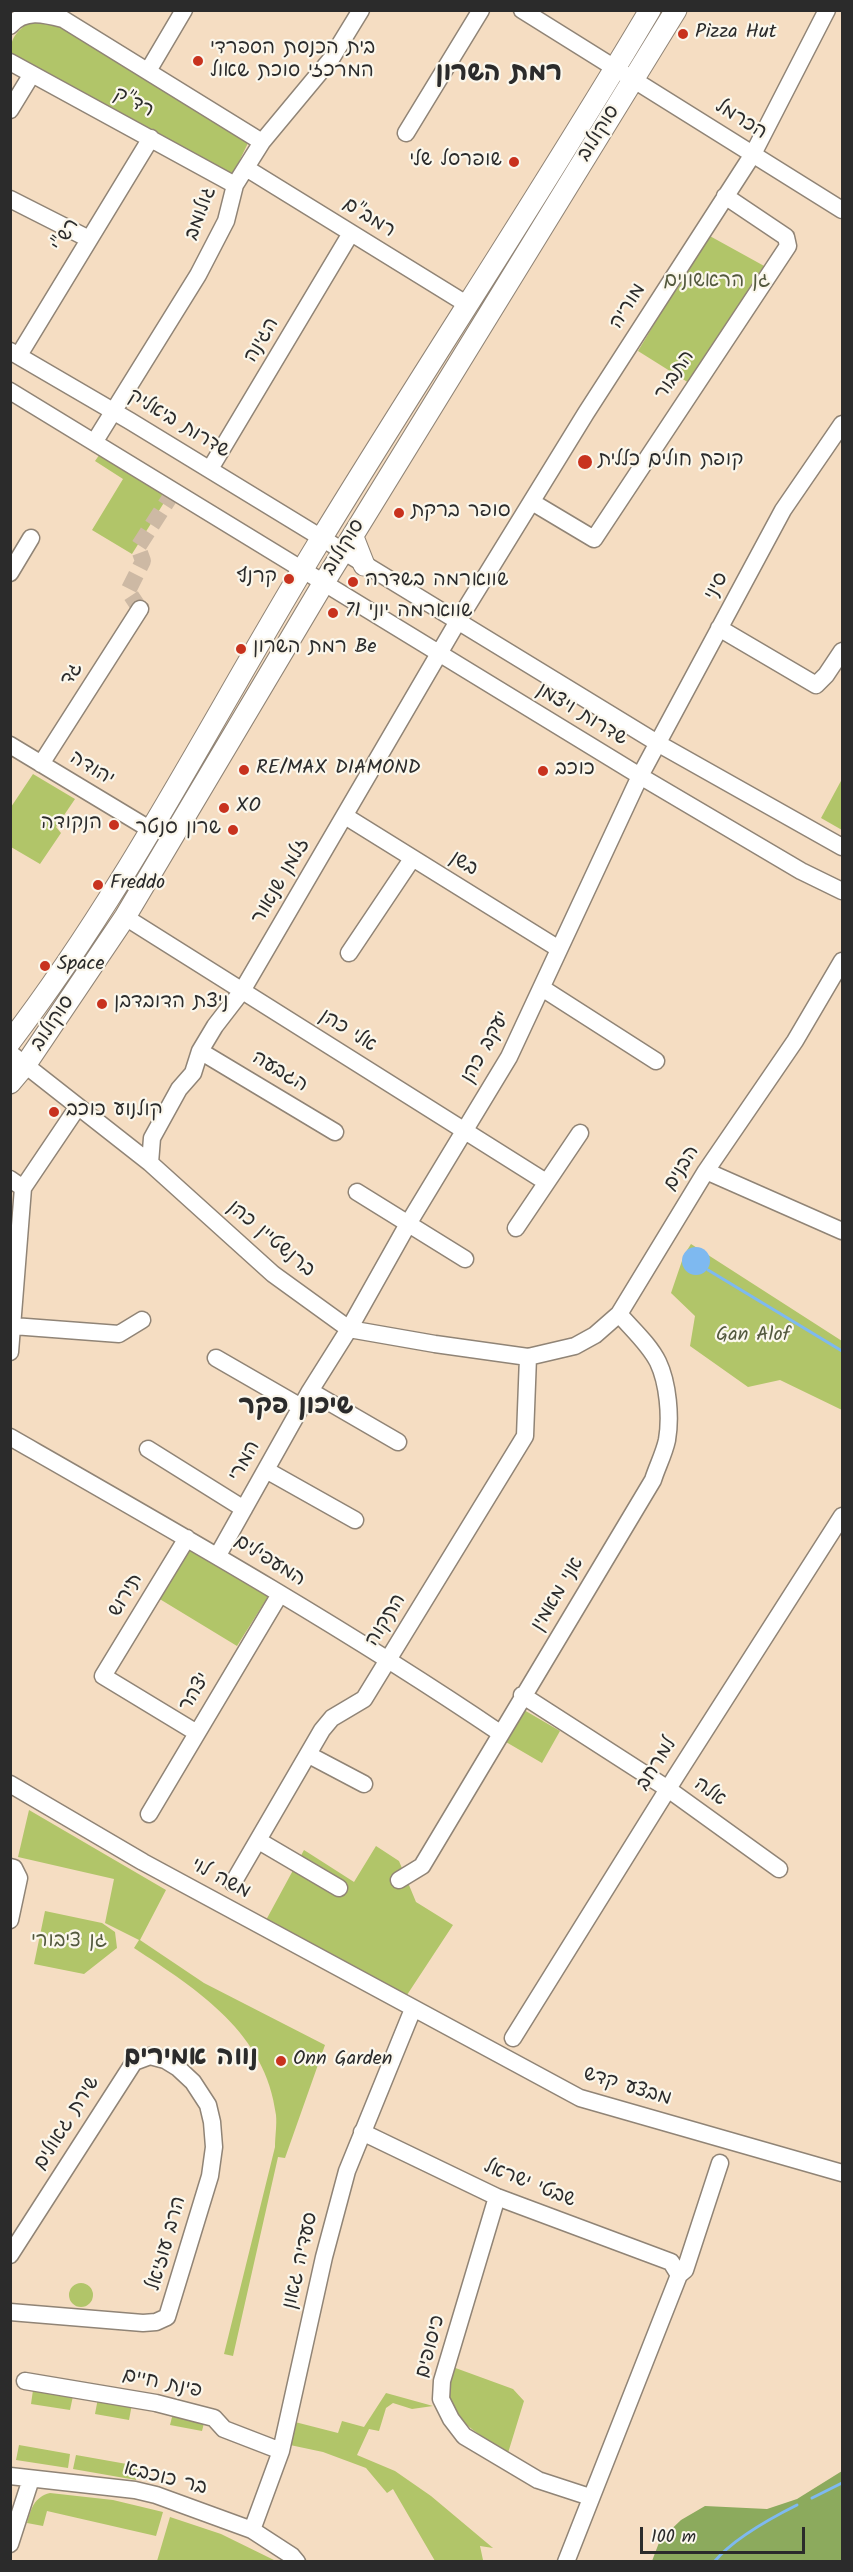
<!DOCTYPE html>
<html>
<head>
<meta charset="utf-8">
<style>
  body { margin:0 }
  #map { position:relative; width:853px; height:2572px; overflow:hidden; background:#f5ddc2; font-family:Kalam,sans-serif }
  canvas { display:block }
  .frame { position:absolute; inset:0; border:12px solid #2b2b2b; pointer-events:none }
  .scale { position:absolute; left:640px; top:2527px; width:165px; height:27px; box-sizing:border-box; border:3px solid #2b2b2b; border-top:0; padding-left:8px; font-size:18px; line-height:21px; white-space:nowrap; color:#2b2b2b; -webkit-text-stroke:4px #fbf7ec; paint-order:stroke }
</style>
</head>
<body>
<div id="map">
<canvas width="853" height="2572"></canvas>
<div class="frame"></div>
<div class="scale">100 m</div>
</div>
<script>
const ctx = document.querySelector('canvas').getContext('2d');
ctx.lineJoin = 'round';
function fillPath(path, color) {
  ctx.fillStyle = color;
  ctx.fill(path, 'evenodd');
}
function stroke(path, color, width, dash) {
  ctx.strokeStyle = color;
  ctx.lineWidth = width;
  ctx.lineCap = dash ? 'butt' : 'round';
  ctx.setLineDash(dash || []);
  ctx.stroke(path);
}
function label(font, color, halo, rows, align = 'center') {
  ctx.font = font + ' Kalam,"Playpen Sans Hebrew",sans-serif';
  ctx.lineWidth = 4.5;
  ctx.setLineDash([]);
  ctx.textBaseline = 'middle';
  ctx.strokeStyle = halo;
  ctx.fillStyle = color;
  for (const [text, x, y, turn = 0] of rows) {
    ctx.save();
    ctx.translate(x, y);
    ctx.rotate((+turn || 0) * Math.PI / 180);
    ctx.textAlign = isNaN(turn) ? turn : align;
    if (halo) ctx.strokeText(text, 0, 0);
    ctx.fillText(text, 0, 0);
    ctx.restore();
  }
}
const green = new Path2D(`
  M32,20L59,24L248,143L233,174L11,53C10,36 19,30 32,20Z
  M708,235L766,267L689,383L638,351Z
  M102,451L170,493L132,554L92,530L123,479L95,461Z
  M33,774L75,799L56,827L61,833L40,864L11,847V807Z
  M842,779V830L821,818Z
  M691,1244L842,1341V1410L780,1380L748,1387L690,1346L695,1316L671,1293L684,1255Z
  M190,1547L269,1595L237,1646L158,1598Z
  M524,1710L560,1731L542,1763L506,1742Z
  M29,1810L166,1890L140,1940L204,1983L325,2045L285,2158L278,2157L233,2356L224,2354L275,2147C275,2137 277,2125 276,2115C266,2033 198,1990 134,1948L139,1940L105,1923L114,1879L18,1857Z
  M376,1846L399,1861L416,1902L453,1925L405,1998L265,1922L304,1850L354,1882Z
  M45,1911L102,1923L115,1932L117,1948L84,1974L34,1964Z
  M69 2295a12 12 0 1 1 24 0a12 12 0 1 1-24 0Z
  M450,2366L513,2389L524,2401L508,2453C490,2441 454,2422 448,2399C446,2390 449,2375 450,2366Z
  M33,2390L73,2396L70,2410L31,2404Z
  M386,2393L433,2406L412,2409L393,2403L386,2408L379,2431L369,2429L357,2455L395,2471L431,2496L493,2548L480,2546L483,2560L435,2561L393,2489L387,2493L366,2468L323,2452L290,2445L295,2422L338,2433L342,2421L364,2427Z
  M98,2398L132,2404L129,2420L95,2414Z
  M173,2413L205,2419L202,2431L170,2425Z
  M19,2445L70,2454L68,2468L16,2460Z
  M76,2455L138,2466L136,2480L73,2469Z
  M50,2493L113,2500L163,2512L156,2536L47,2511L43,2526L27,2523C31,2509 34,2497 50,2493Z
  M170,2517L221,2534L276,2561H157Z`);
const forest = new Path2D(`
  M842,2471V2561H652L660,2540L681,2520L705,2506L767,2509L797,2499Z`);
const water = new Path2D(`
  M682 1261a14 14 0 1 1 28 0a14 14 0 1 1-28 0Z`);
const stream = new Path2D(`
  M708,1270L842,1351
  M812,2498L842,2483
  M714,2562C733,2539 771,2518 797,2505`);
const minorTunnel = new Path2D(`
  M140,609L128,591L143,561L138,547L174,491`);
const minor = new Path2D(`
  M522,10L842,210
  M10,26C24,9 44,14 63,19L262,142
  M10,62L235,185
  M148,71L184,10
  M10,110L32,74
  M406,133L481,10
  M246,168L468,305
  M10,199L89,239
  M10,351L130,421L659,744L842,847
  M19,355L151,138
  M10,391L640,776L801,871L842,891
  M95,441L198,275L226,221L235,185L262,142L331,59L361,10
  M210,469L351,233
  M532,502L594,539L788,246L786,237L725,196
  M10,573L31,538
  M719,628L816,685L826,675L842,651
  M10,745L151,830
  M41,764L140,609
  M345,816L559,949
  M125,917L546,1182
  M349,953L412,859
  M542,988L656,1061
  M200,1051L335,1132
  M10,1053L150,1163L273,1274L349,1329L435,1344L528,1357L575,1346L595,1335L619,1314L706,1171L795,1041L842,961
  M150,1163L152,1138L179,1089L193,1073L200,1051L215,1026L242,991L458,621L586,413L753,154L827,10
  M706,1171L842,1231
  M10,1179L23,1188
  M357,1192L465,1259
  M516,1228L580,1133
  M13,1326L119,1334L142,1320
  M10,1352L23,1188L77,1108
  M216,1358L301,1407
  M310,1391L398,1442
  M10,1437C176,1532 342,1626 500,1733
  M148,1449L244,1509
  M266,1470L355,1520
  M187,1538L103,1676L197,1733
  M218,1555L310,1391L349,1329L408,1224L509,1057L640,776L783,510L842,424
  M522,1695L668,1789L779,1869
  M309,1755L364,1784
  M10,1784L143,1862L580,2098L842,2173
  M149,1814L280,1594
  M259,1841L339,1888
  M10,1867L14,1868L19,1878L10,1920
  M399,1880L422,1866L653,1480C657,1467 664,1454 667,1440C671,1417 668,1383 658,1362C649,1344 632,1329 619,1314
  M233,1883L322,1730L332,1718L364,1699L525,1436L528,1357
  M513,2038L676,1776L842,1516
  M362,2132L497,2197L671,2262L679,2275
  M497,2197L442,2381L441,2399L451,2419L464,2436L538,2480L590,2497
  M10,2255L134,2062L150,2056L165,2060L178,2068L193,2082L208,2105L212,2122L214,2147L210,2176L167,2317L156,2322L143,2323L10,2312
  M25,2381L156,2403L214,2418L224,2429L281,2451
  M10,2476L135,2490L156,2495L252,2530L292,2556L297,2562
  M252,2530L281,2451L324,2257L347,2171L413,2009
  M10,2544L31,2479
  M566,2562L679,2275L685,2270L720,2163`);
const major = new Path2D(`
  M353,537L364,565
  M10,1042C130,885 218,707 321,539C429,362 544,189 650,10
  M10,1083L26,1064L125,917L323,584L676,10`);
const markers = [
  [683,34,6,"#c8321e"],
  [198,61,6,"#c8321e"],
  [514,162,6,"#c8321e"],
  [585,462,8,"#c8321e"],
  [399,513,6,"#c8321e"],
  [289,579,6,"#c8321e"],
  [353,582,6,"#c8321e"],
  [333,613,6,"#c8321e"],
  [241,649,6,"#c8321e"],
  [244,770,6,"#c8321e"],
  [543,771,6,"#c8321e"],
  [224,808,6,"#c8321e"],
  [114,825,6,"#c8321e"],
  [233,830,6,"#c8321e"],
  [98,885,6,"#c8321e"],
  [45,966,6,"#c8321e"],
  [102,1004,6,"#c8321e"],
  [54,1112,6,"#c8321e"],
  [281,2061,6,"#c8321e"]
];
const poiNames = [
  ["Pizza Hut",695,34],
  ["בית הכנסת הספרדי",210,50],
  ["המרכזי סוכת שאול",210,73],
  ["שופרסל שלי",502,162,"right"],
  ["קופת חולים כללית",598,462],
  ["סופר ברקת",411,513],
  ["קרנף",277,579,"right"],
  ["שווארמה בשדרה",365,582],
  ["שווארמה יוני 71",345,613],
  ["רמת השרון Be",253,649],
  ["RE/MAX DIAMOND",256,770],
  ["כוכב",555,771],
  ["XO",236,808],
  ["הנקודה",102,825,"right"],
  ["שרון סנטר",221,830,"right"],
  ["Freddo",110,885],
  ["Space",57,966],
  ["ניצת הדובדבן",114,1004],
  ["קולנוע כוכב",66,1112],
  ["Onn Garden",293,2061]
];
const streetNames = [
  ["רד\"ק",133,104,28],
  ["הכרמל",740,121,32],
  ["סוקולוב",600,134,-58],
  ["גולומב",202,214,-70],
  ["רמב\"ם",368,219,32],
  ["רש\"י",67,236,-59],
  ["מוריה",629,307,-58],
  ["הגינה",263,341,-59],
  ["התבור",676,376,-56],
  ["שדרות ביאליק",178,425,31],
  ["סוקולוב",345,548,-58],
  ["סיני",718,587,-62],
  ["גד",73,675,-57],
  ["שדרות ויצמן",581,716,31],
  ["יהודה",91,770,31],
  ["בשן",463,865,32],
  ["זלמן שנאור",282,882,-60],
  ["סוקולוב",54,1024,-56],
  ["אלי כהן",347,1032,32],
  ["יעקב כהן",487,1048,-61],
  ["הגבעה",279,1073,31],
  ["הבנים",683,1169,-58],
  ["ברנשטיין כהן",270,1240,40],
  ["המרי",246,1462,-61],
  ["המעפילים",269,1562,32],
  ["אני מאמין",559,1595,-59],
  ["תירוש",127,1596,-59],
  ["התקוה",387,1621,-58],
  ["יצהר",196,1693,-59],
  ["למרחב",658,1765,-58],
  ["אלה",709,1793,36],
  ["משה לוי",220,1880,28],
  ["מבצע קדש",627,2088,17],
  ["שירת גאולים",68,2124,-58],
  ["שבטי ישראל",529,2185,22],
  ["הרב עוזיאל",168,2244,-74],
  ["סעדיה גאון",302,2261,-77],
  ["כיסופים",432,2347,-75],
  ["פינת חיים",162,2385,12],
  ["בר כוכבא",165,2480,14]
];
const parkNames = [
  ["גן הראשונים",717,283],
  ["Gan Alof",753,1337],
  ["גן ציבורי",69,1943]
];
const districtNames = [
  ["רמת השרון",499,76],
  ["שיכון פקר",296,1409],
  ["נווה אמירים",191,2060]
];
fillPath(green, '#b1c569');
fillPath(forest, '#8caa5d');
fillPath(water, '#7eb9f0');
stroke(stream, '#7eb9f0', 3);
stroke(minorTunnel, '#cdb9a4', 16, [16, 8]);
stroke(minor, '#908476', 19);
stroke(major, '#908476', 23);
stroke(minor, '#fff', 16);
stroke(major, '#fff', 21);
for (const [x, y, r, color] of markers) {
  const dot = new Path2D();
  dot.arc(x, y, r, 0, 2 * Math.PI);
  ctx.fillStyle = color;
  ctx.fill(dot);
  stroke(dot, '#fbf7ec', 2);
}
label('20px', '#2b2b2b', '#fbf7ec', poiNames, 'left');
label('20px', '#2b2b2b', '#fbf7ec', streetNames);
label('20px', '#53593e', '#fbf7ec', parkNames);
label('bold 26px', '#2b2b2b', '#fbf7ec', districtNames);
</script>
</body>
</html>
